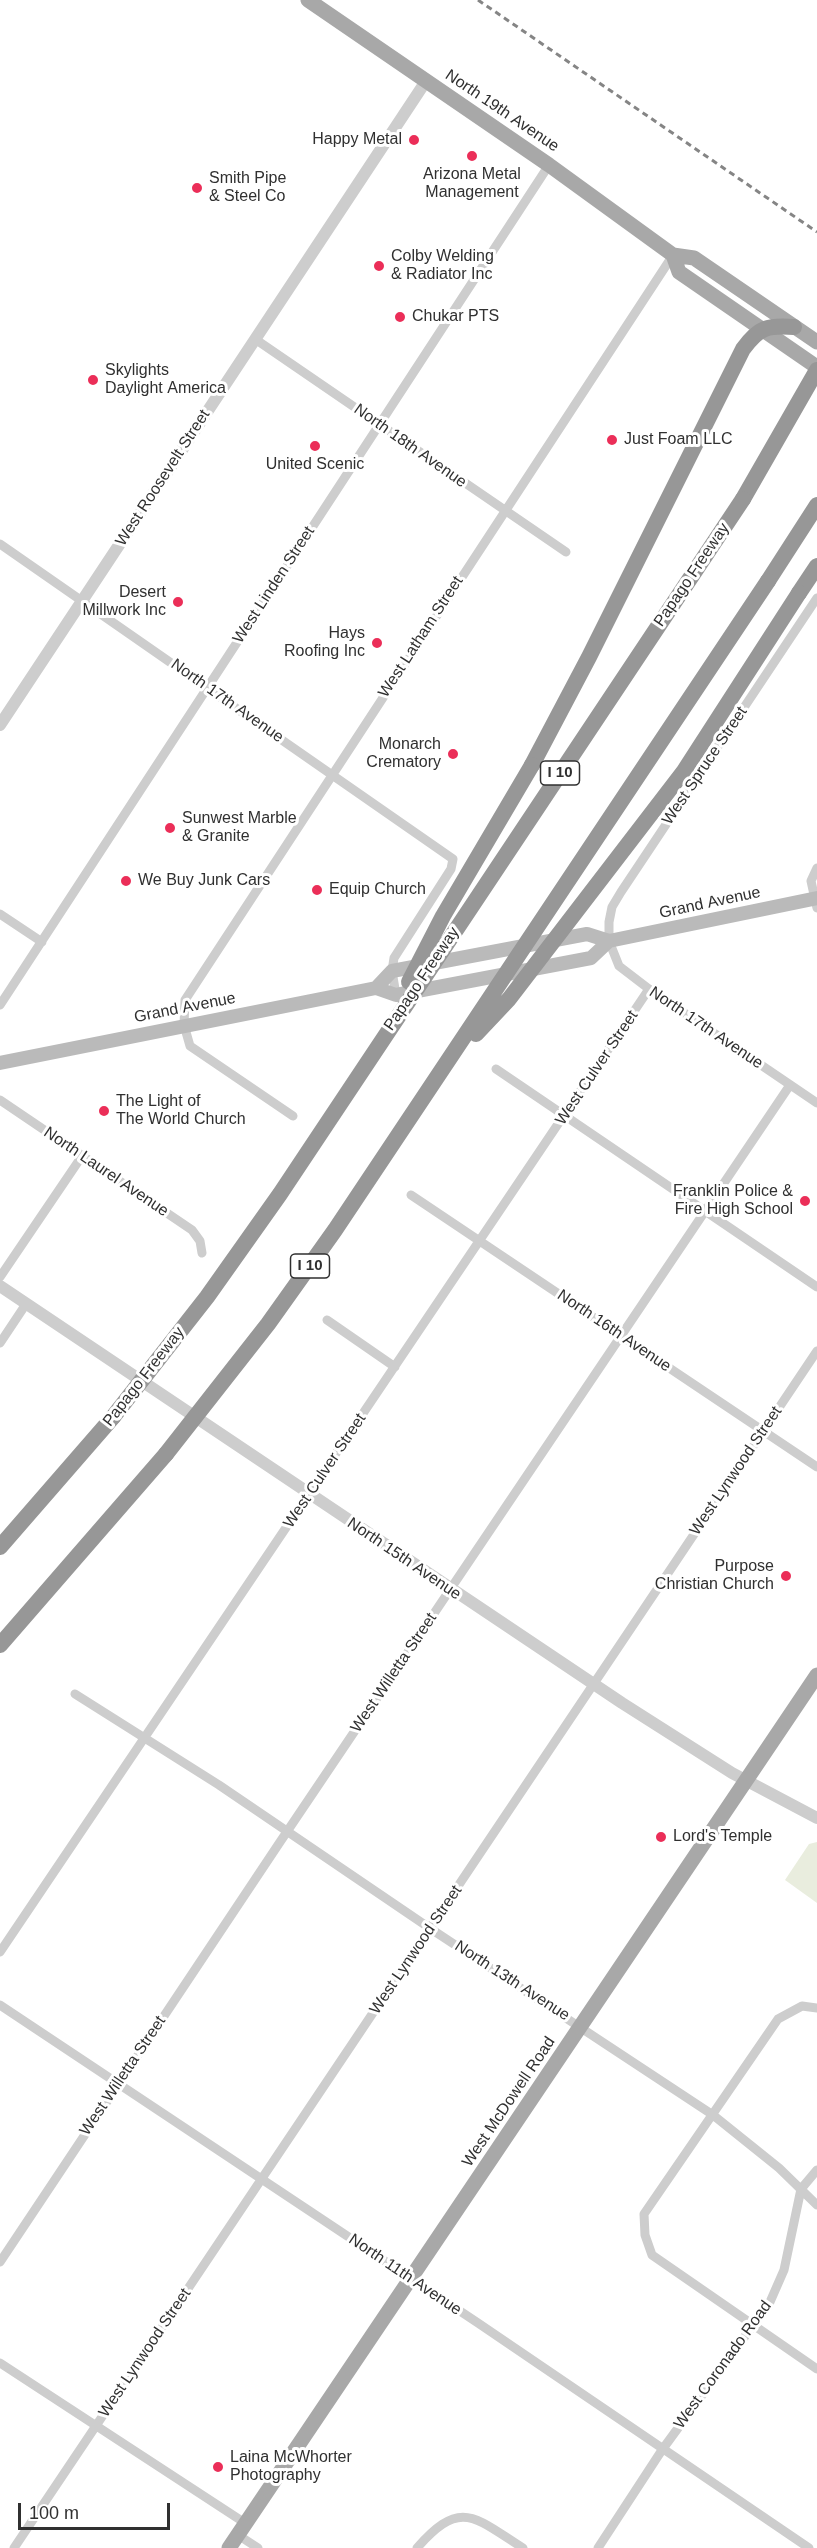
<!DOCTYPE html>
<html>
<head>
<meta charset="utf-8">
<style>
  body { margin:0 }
  #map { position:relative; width:817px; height:2548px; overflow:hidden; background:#fff; font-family:Helvetica,sans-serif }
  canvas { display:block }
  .scale { position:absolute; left:18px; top:2503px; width:152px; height:27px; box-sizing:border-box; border:3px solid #303030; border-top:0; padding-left:8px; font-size:18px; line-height:21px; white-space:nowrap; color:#303030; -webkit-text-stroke:4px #fff; paint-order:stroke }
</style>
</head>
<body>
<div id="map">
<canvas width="817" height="2548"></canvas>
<div class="scale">100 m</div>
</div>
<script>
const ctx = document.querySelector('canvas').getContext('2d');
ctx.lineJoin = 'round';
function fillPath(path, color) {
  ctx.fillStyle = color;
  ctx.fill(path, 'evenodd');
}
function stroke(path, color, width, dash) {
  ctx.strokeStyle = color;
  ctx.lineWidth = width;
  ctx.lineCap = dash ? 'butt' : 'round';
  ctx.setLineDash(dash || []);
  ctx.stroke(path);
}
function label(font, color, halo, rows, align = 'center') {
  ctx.font = font + ' Helvetica,sans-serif';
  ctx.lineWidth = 6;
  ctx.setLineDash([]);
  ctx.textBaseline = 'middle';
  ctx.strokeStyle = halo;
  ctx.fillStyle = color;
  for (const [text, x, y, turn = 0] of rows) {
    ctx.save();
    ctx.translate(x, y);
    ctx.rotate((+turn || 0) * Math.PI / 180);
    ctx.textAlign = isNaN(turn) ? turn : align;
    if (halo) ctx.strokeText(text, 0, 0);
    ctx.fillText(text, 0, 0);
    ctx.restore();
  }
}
const green = new Path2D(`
  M817,1842V1903L785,1880L809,1844Z`);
const minor = new Path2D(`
  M255,339L566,552
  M0,544L453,859L451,869L394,958L392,971L396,995
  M817,598L621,892L612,907L609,922V941L619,966L649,989L817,1103
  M817,868L811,881L817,908
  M0,914L42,942
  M0,1005L549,165
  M496,1069L817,1287
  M0,1100L192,1230L200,1241L202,1253
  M293,1116L190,1046L184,1025L185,1000L673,255
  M411,1195L817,1467
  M0,1277L82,1156
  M327,1320L395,1367
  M0,1343L26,1304
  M75,1694L219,1785L431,1929L713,2115L779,2168L817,2205
  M0,1952L649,989
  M0,2005L478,2323L809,2548
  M817,2008L802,2006L778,2019L644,2214L645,2235L652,2255L817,2369
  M0,2262L280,1842L790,1085
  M0,2363L245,2523
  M238,2535L258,2548
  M14,2548L817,1351
  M417,2548C461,2498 474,2517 523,2548
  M598,2548L662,2450L770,2302L784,2270L801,2189L817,2170`);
const tertiary = new Path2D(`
  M0,725L426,81
  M0,1286L622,1703L732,1773L817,1818`);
const secondary = new Path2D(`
  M376,988L392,971L587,934L609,941L817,898
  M0,1063L376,988L396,995L591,958L609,941`);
const primary = new Path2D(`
  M308,0L549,165L673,255L694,258L817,342
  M673,255L679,272L817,367
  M229,2548L817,1675`);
const motorway = new Path2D(`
  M743,499L817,370
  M768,581L817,505
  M799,593L817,566
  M532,765L589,657L743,349C759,327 768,325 794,327
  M0,1547L113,1417
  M0,1645L166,1454`);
const rail = new Path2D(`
  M478,0L817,232`);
const motorwayBridge = new Path2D(`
  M409,982L443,916L532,765
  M476,1034L509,999L684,771L799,593
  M113,1417L207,1297L280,1194L743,499
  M166,1454L268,1324L335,1230L768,581`);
const markers = [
  [414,140,6,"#eb2e58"],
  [472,156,6,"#eb2e58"],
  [197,188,6,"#eb2e58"],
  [379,266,6,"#eb2e58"],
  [400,317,6,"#eb2e58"],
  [93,380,6,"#eb2e58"],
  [612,440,6,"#eb2e58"],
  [315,446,6,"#eb2e58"],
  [178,602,6,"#eb2e58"],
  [377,643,6,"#eb2e58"],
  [453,754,6,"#eb2e58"],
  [170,828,6,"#eb2e58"],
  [126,881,6,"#eb2e58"],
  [317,890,6,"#eb2e58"],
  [104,1111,6,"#eb2e58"],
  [805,1201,6,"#eb2e58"],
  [786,1576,6,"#eb2e58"],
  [661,1837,6,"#eb2e58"],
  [218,2467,6,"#eb2e58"]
];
const shields = [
  [560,773,39],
  [310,1266,39]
];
const shieldNames = [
  ["I 10",560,773],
  ["I 10",310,1266]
];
const streetNames = [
  ["North 19th Avenue",502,111,34],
  ["North 18th Avenue",410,446,35],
  ["West Roosevelt Street",163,478,-57],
  ["Papago Freeway",692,575,-56],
  ["West Linden Street",274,585,-57],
  ["West Latham Street",421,637,-57],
  ["North 17th Avenue",227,701,35],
  ["West Spruce Street",705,766,-56],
  ["Grand Avenue",710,903,-12],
  ["Papago Freeway",422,979,-56],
  ["Grand Avenue",185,1008,-11],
  ["North 17th Avenue",706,1028,34],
  ["West Culver Street",597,1068,-56],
  ["North Laurel Avenue",106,1172,34],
  ["North 16th Avenue",614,1331,34],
  ["Papago Freeway",144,1377,-52],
  ["West Culver Street",325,1471,-56],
  ["West Lynwood Street",736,1471,-56],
  ["North 15th Avenue",404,1559,34],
  ["West Willetta Street",394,1673,-56],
  ["West Lynwood Street",416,1950,-56],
  ["North 13th Avenue",512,1981,33],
  ["West Willetta Street",123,2076,-56],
  ["West McDowell Road",509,2102,-56],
  ["North 11th Avenue",405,2275,34],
  ["West Lynwood Street",145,2353,-56],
  ["West Coronado Road",723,2365,-54]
];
const poiNames = [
  ["Happy Metal",402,140,"right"],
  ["Arizona Metal",472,175,"center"],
  ["Management",472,193,"center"],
  ["Smith Pipe",209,179],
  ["& Steel Co",209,197],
  ["Colby Welding",391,257],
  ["& Radiator Inc",391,275],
  ["Chukar PTS",412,317],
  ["Skylights",105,371],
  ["Daylight America",105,389],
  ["Just Foam LLC",624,440],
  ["United Scenic",315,465,"center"],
  ["Desert",166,593,"right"],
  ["Millwork Inc",166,611,"right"],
  ["Hays",365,634,"right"],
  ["Roofing Inc",365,652,"right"],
  ["Monarch",441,745,"right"],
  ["Crematory",441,763,"right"],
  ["Sunwest Marble",182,819],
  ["& Granite",182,837],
  ["We Buy Junk Cars",138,881],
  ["Equip Church",329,890],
  ["The Light of",116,1102],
  ["The World Church",116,1120],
  ["Franklin Police &",793,1192,"right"],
  ["Fire High School",793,1210,"right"],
  ["Purpose",774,1567,"right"],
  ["Christian Church",774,1585,"right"],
  ["Lord's Temple",673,1837],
  ["Laina McWhorter",230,2458],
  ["Photography",230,2476]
];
fillPath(green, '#e9edde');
stroke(minor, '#cdcdcd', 9);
stroke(tertiary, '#cdcdcd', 12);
stroke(secondary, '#bababa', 14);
stroke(primary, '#a8a8a8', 15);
stroke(motorway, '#979797', 16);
stroke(rail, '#858585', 3, [6, 4.5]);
stroke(motorwayBridge, '#979797', 16);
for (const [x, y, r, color] of markers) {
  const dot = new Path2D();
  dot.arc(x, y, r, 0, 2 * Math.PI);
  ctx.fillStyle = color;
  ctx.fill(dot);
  stroke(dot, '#fff', 2);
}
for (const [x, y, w] of shields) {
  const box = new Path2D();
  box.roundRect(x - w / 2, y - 12, w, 24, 4.5);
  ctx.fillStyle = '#fff';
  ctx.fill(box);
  stroke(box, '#303030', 1.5);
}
label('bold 15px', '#303030', null, shieldNames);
label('16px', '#303030', '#fff', streetNames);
label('16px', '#303030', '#fff', poiNames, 'left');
</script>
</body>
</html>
